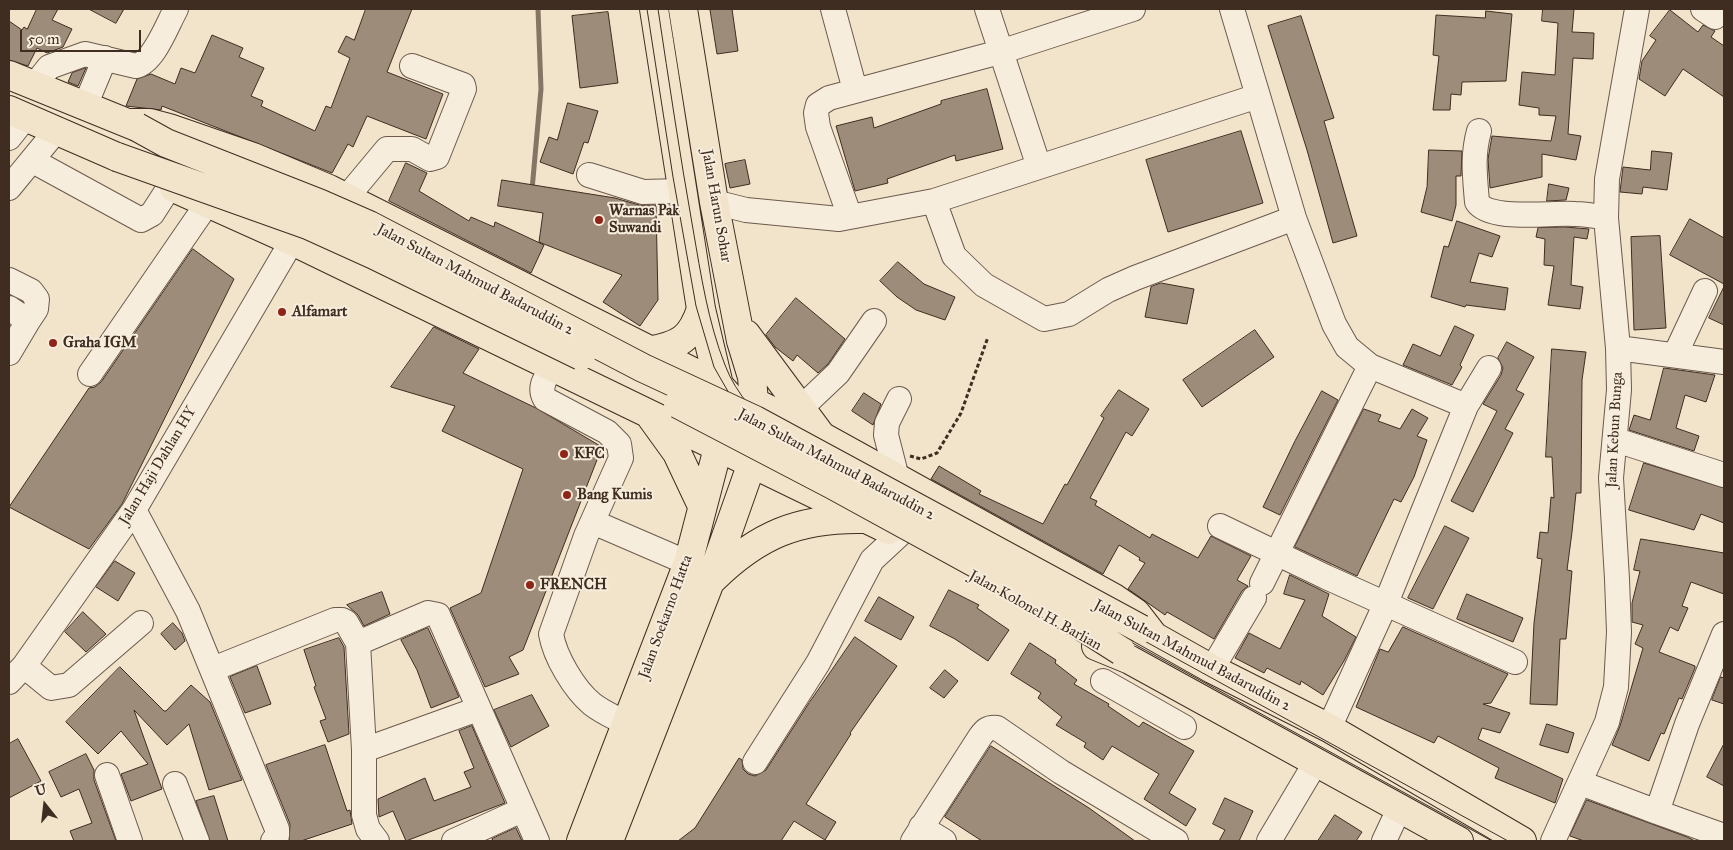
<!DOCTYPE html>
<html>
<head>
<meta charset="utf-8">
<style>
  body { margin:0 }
  #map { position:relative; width:1733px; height:850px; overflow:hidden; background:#f2e3cb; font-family:"IM FELL Great Primer",serif }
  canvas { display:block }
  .frame { position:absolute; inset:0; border:10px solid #3f2d21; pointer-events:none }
  .north { position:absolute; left:20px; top:780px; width:50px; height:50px; -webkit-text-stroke:4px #f7eddd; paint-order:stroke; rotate:344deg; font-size:14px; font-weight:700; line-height:20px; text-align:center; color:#3f2d21 }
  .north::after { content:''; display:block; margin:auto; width:18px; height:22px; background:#3f2d21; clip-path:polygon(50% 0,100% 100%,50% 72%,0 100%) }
  .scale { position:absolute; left:20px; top:30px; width:121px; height:22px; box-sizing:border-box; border:2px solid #3f2d21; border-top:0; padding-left:6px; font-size:15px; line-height:18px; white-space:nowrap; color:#3f2d21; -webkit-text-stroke:4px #f7eddd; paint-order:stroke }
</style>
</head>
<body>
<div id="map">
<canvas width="1733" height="850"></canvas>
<div class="frame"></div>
<div class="north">U</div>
<div class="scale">50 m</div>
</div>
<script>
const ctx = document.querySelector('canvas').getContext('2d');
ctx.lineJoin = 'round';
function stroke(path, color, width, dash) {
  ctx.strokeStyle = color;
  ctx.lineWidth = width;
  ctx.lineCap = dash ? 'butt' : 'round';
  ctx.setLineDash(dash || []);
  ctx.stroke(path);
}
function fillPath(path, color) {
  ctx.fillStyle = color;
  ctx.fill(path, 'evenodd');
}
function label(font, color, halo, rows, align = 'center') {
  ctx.font = font + ' "IM FELL Great Primer",serif';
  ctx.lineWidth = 4;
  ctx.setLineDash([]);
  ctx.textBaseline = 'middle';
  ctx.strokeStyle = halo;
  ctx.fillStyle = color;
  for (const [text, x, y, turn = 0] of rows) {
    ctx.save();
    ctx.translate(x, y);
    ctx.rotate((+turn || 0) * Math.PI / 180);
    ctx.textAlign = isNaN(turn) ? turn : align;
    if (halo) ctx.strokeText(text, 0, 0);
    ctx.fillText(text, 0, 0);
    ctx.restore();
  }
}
const stream = new Path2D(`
  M532,190L541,89L538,9`);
const building = new Path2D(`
  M37,9H58L52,20L72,29L63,47L47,53L37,48L28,66L9,60V21L22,30L24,27L27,29Z
  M89,9H124L116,23Z
  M366,9H412L387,72L443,94L426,139L367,116L353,147L348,144L332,173L162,106L161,110L126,106L137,79L151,74L175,84L181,68L195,73L212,35L243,48L239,57L264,68L251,96L263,101L261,106L315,131L326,106L331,108L350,58L338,52L346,36L354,40Z
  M732,9L738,51L717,54L710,10Z
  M1543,9H1574L1572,32L1594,33L1593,59L1573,58L1568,134L1581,136L1576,160L1542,154V177L1490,188L1488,159L1492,136L1551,141L1556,116L1539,115V108L1519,105L1522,72L1555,75L1558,23L1542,21Z
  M1670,10L1698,32L1703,25L1715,31L1711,37L1724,46V97L1683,69L1665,96L1639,79L1642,61L1656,40L1650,36Z
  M1486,11L1512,14L1506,81L1462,82L1461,95L1451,94L1450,110H1433L1439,56L1433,55L1436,15L1485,18Z
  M608,12L618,83L580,88L572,16Z
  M1301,16L1334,118L1324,121L1357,236L1333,243L1307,150L1268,26Z
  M86,68L78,86L68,82L72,73Z
  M987,89L1003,149L956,161L955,155L887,179L888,183L855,191L836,126L872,117L874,128L941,104V101Z
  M568,103L598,111L588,143L584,142L573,174L540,162L549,137L557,140Z
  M1241,131L1263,203L1168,232L1146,160Z
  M1429,150L1462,151L1461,176H1456V205L1452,221L1421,212L1427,187Z
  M1652,151L1672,153L1667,190L1643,187L1642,194L1620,192L1623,167L1650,170Z
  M745,160L750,184L730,188L725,164Z
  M406,163L427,173L419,191L469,221L471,217L494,227L495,222L544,245L531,273L389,201Z
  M502,180L615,198L639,205H656L658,300L640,326L603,302L622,275L539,242L543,213L498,206Z
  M1549,184L1569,188L1566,200L1547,201Z
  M1690,219L1724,238V284L1670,255Z
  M1457,221L1500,236L1492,257L1479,253L1470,282L1508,288L1505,310L1466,305L1465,307L1431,297L1444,246L1448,247Z
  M1565,227L1589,229L1587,239L1574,237L1571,285L1583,287L1580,309L1548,305L1554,266L1544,265L1545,239L1536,237L1538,228Z
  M1660,236L1666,328L1634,330L1631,237Z
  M193,249L234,279L122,504L89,549L9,507L89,388L95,387L101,382Z
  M898,262L924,284L955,297L945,320L916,310L897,297L880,281Z
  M1161,283L1194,289L1187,324L1145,317L1151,287Z
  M1724,287V325L1709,318Z
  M796,298L845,339L828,364L818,373L797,355L793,361L775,347L766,335Z
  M1455,326L1474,335L1460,365L1462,367L1452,385L1403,365L1413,344L1440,356Z
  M434,327L479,349L463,373L536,408L602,447L523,650L509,657L519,674L485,687L450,608L481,593L523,469L442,431L455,406L391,387Z
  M1255,330L1274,357L1202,407L1183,380Z
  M1507,342L1534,357L1516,390L1524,394L1505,429L1513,433L1473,512L1451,501L1497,411L1483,404L1501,375L1503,368L1498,358Z
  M1552,349L1586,352L1582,380L1581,493H1576L1572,532L1567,570L1572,571L1566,639H1560L1557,705L1530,704L1534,623L1542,559L1537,558L1540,532L1548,533L1551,497L1554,498L1552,457H1546Z
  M1664,368L1715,375L1706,402L1685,395L1676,428L1699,436L1694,451L1629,430L1634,415L1650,420Z
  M1119,390L1149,409L1132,436L1126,432L1090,498L1097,501L1095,505L1150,538L1152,534L1198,558L1211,536L1251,556L1237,580L1248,586L1242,591L1214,639L1167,612L1165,615L1128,589L1145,563L1139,560L1140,558L1119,545L1103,574L931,479L939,466L981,491L979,494L1043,524L1065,484L1067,485L1104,418L1101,416Z
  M1322,391L1338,400L1280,515L1263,507L1295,441Z
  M864,393L881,404L873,425L852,411Z
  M1364,409L1381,415L1378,421L1400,429L1412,409L1428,418L1417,436L1427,440L1414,477L1401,502L1394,499L1357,576L1295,547Z
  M1644,463L1724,488V523L1701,514L1694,530L1629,510Z
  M1445,526L1469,538L1433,609L1408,598Z
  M1641,539L1724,553V594L1691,582L1682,606L1688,608L1678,631L1670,627L1659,652L1695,666V668L1682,699L1679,698L1664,734L1661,733L1649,761L1612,745L1620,726L1643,648L1635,644L1643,625L1632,622V603L1640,571L1634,570Z
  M115,561L135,573L118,601L96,587Z
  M1290,575L1329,594L1322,616L1356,637L1344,661L1323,695L1301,681L1300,685L1267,668L1264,673L1235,658L1249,633L1280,649L1305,600L1284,594Z
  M949,590L979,605L977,608L1009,630L988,661L955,639L930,626Z
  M382,592L390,614L364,626L358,615L347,605Z
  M1467,594L1523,618L1513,642L1457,619Z
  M879,597L914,617L901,640L865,621Z
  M83,612L106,634L86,652L65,632Z
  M173,623L182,633L185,641L175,650L161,634Z
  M1403,627L1508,674L1491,703L1483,704L1510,713L1500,733L1482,728L1478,739L1563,779L1555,803L1495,778L1499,768L1438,736L1434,743L1356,707L1380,649L1388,652Z
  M428,628L459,697L431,708L417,670L401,640Z
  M855,637L897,666L850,733L851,734L806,804L836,822L825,840L794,821L781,841H678L695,828L739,758L742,760L743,769L748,774L755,776L766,770L809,703Z
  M339,638L344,647L349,734L328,742L320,721L326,719L314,687L316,686L304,650Z
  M1030,643L1056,660L1055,663L1077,680L1074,684L1109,704L1108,706L1139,727L1143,722L1194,751L1169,793L1196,809L1186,826L1144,799L1159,774L1112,746L1103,760L1084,747L1086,743L1056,725L1062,717L1038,698L1041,693L1011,674Z
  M257,666L271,704L245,713L230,677Z
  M120,667L164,711H166L191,685L210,702L242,780L209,790L189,724L167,745L134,710L162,789L131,801L121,774L148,764L121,731L98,754L66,722Z
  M945,670L958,681L944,698L930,688Z
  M1721,677L1724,678V704L1712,700Z
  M532,695L549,726L511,747L494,710Z
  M1547,724L1574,733L1568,753L1540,745Z
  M472,726L505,803L406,841L393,811L379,817L378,799L425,778L434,801L471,787L464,772L474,768L459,731Z
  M18,739L41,781L9,798V744Z
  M1724,744V786L1707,777Z
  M325,745L347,811L350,810L352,824L301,841H289L290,824L266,765Z
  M991,746L1089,808L1135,841H982L945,817Z
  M86,754L94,770V780L116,841H74L70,831L92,823L79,789L61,797L49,772Z
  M214,796L228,841H210L196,801Z
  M1225,798L1253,811L1239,841H1219L1225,830L1213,824Z
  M1587,800L1687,837L1695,841H1584L1570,836Z
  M1335,815L1362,832L1356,841H1318Z
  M516,828L522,841H494L492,839Z`);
const path = new Path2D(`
  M910,456L921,459L937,453L961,413L988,337`);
const minor = new Path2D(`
  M833,9L855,90
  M987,9L1039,167
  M1703,9L1715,17
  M34,86L49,67L85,54L136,66C154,62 167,25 176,9
  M1258,96L1294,218L1334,324L1347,347L1370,366L1466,406
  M85,106L105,58
  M1479,131C1472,156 1475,177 1477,202C1490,222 1553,212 1575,214C1586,214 1596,216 1606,218
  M9,138L25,118
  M33,161L141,220L152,214L170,186
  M589,175L643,192L682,191
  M9,188L55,132
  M347,197L387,149H412L430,159L437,157L464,89L463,85L412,66
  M934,201L954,256L984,285L1044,319L1069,314L1108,290L1135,278L1294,218
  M714,202L746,210L839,219L934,201L1258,96L1232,9
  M850,217L818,127L816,113L818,105L829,98L1000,52L1133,9
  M9,280L31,291L37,299L36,309L28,321
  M9,308L28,321L9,353
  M1618,348L1724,362
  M1675,355L1705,291
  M553,366C546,377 538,387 545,399L607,432L619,444L621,458L586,536L551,634C555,657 574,689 592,704C602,712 616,718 627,724
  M90,374L207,204
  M801,408L838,373L874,321
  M1616,440L1724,475
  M897,478L886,435L887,423L899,399
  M134,510L188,611L277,829V836L273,841
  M593,522L688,563
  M1220,526L1326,577L1515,662
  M1262,583L1370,366
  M358,643L428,613L438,615L537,841
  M24,666L51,688L69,685L141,623
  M213,669L335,620H342L346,622L358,643L364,750V815L368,829L377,841
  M1212,669L1254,598
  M1103,681L1184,727
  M9,682L24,666L134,510L292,241
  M1329,728L1386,603L1466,406L1489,368
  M364,750L478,709
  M755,762L818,663L872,560L899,535
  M107,775L130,841
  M1581,783L1657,812L1687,724L1724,634
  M175,784L197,841
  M1657,812L1724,836
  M921,827L944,841
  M454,841L522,810
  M913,841L980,737C985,730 988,727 997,728L1061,772L1176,841
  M1269,841L1316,762
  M1384,841L1399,809
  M1553,841L1607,722L1616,687L1619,632L1617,579L1611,478L1619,390L1618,348L1606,218L1607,179L1637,9`);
const highway = new Path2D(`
  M9,75L137,127
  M9,110L117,157
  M132,123H150L169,128L253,157L329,189L719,385L727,394
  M174,188L292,241L889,530
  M746,334L820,434
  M649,351C680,345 691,339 701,309
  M754,402L823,437L1114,598L1136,613L1153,635
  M651,417L677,453L702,506
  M713,579C758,535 798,518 862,519
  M1141,629L1212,669L1329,728L1522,841
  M1096,646L1130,660L1459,841
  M581,841L688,563L718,448L719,385L701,309L654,9
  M609,841L710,582L752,463L754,402L752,377L741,341L714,202L683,9`);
const tram = new Path2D(`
  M647,9L673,177L696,306L714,367L738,409L776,448L801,464L914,522
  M658,9C669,82 680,156 693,229C701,275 708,322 725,365C736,395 760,418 781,441L1508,841
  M1098,624L1492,841`);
const highwayBridge = new Path2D(`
  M137,127L166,143L321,204L369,225L643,368L755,420L1141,629
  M117,157L308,225L372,254L581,356
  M678,404L833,485L1030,593L1121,651`);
const markers = [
  [599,220,5,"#8f2418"],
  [282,312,5,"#8f2418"],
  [53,343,5,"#8f2418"],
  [564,454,5,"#8f2418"],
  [567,495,5,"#8f2418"],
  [530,585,5,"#8f2418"]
];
const streetNames = [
  ["Jalan Harun Sohar",716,206,80],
  ["Jalan Sultan Mahmud Badaruddin 2",475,280,28],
  ["Jalan Kebun Bunga",1615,430,-87],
  ["Jalan Sultan Mahmud Badaruddin 2",836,465,28],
  ["Jalan Haji Dahlan HY",158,466,-59],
  ["Jalan Kolonel H. Barlian",1035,611,29],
  ["Jalan Soekarno Hatta",666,617,-70],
  ["Jalan Sultan Mahmud Badaruddin 2",1192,656,28]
];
const poiNames = [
  ["Warnas Pak",609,211],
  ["Suwandi",609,228],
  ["Alfamart",292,312],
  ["Graha IGM",63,343],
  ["KFC",574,454],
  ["Bang Kumis",577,495],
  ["FRENCH",540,585]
];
stroke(stream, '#867564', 5);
fillPath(building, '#9c8c79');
stroke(building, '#3f2d21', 1);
stroke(minor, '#6c5a4c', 26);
stroke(highway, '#3f2d21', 30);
stroke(path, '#3f2d21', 3, [4, 2.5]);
stroke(minor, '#f7eddd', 24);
stroke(highway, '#f2e3cb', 28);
stroke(tram, '#3f2d21', 1);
stroke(highwayBridge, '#3f2d21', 30, []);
stroke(highwayBridge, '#f2e3cb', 28);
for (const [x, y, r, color] of markers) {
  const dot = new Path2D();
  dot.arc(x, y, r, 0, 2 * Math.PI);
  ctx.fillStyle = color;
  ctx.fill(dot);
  stroke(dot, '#f7eddd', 2);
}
label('15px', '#3f2d21', '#f7eddd', streetNames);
label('bold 15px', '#3f2d21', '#f7eddd', poiNames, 'left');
</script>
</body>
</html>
